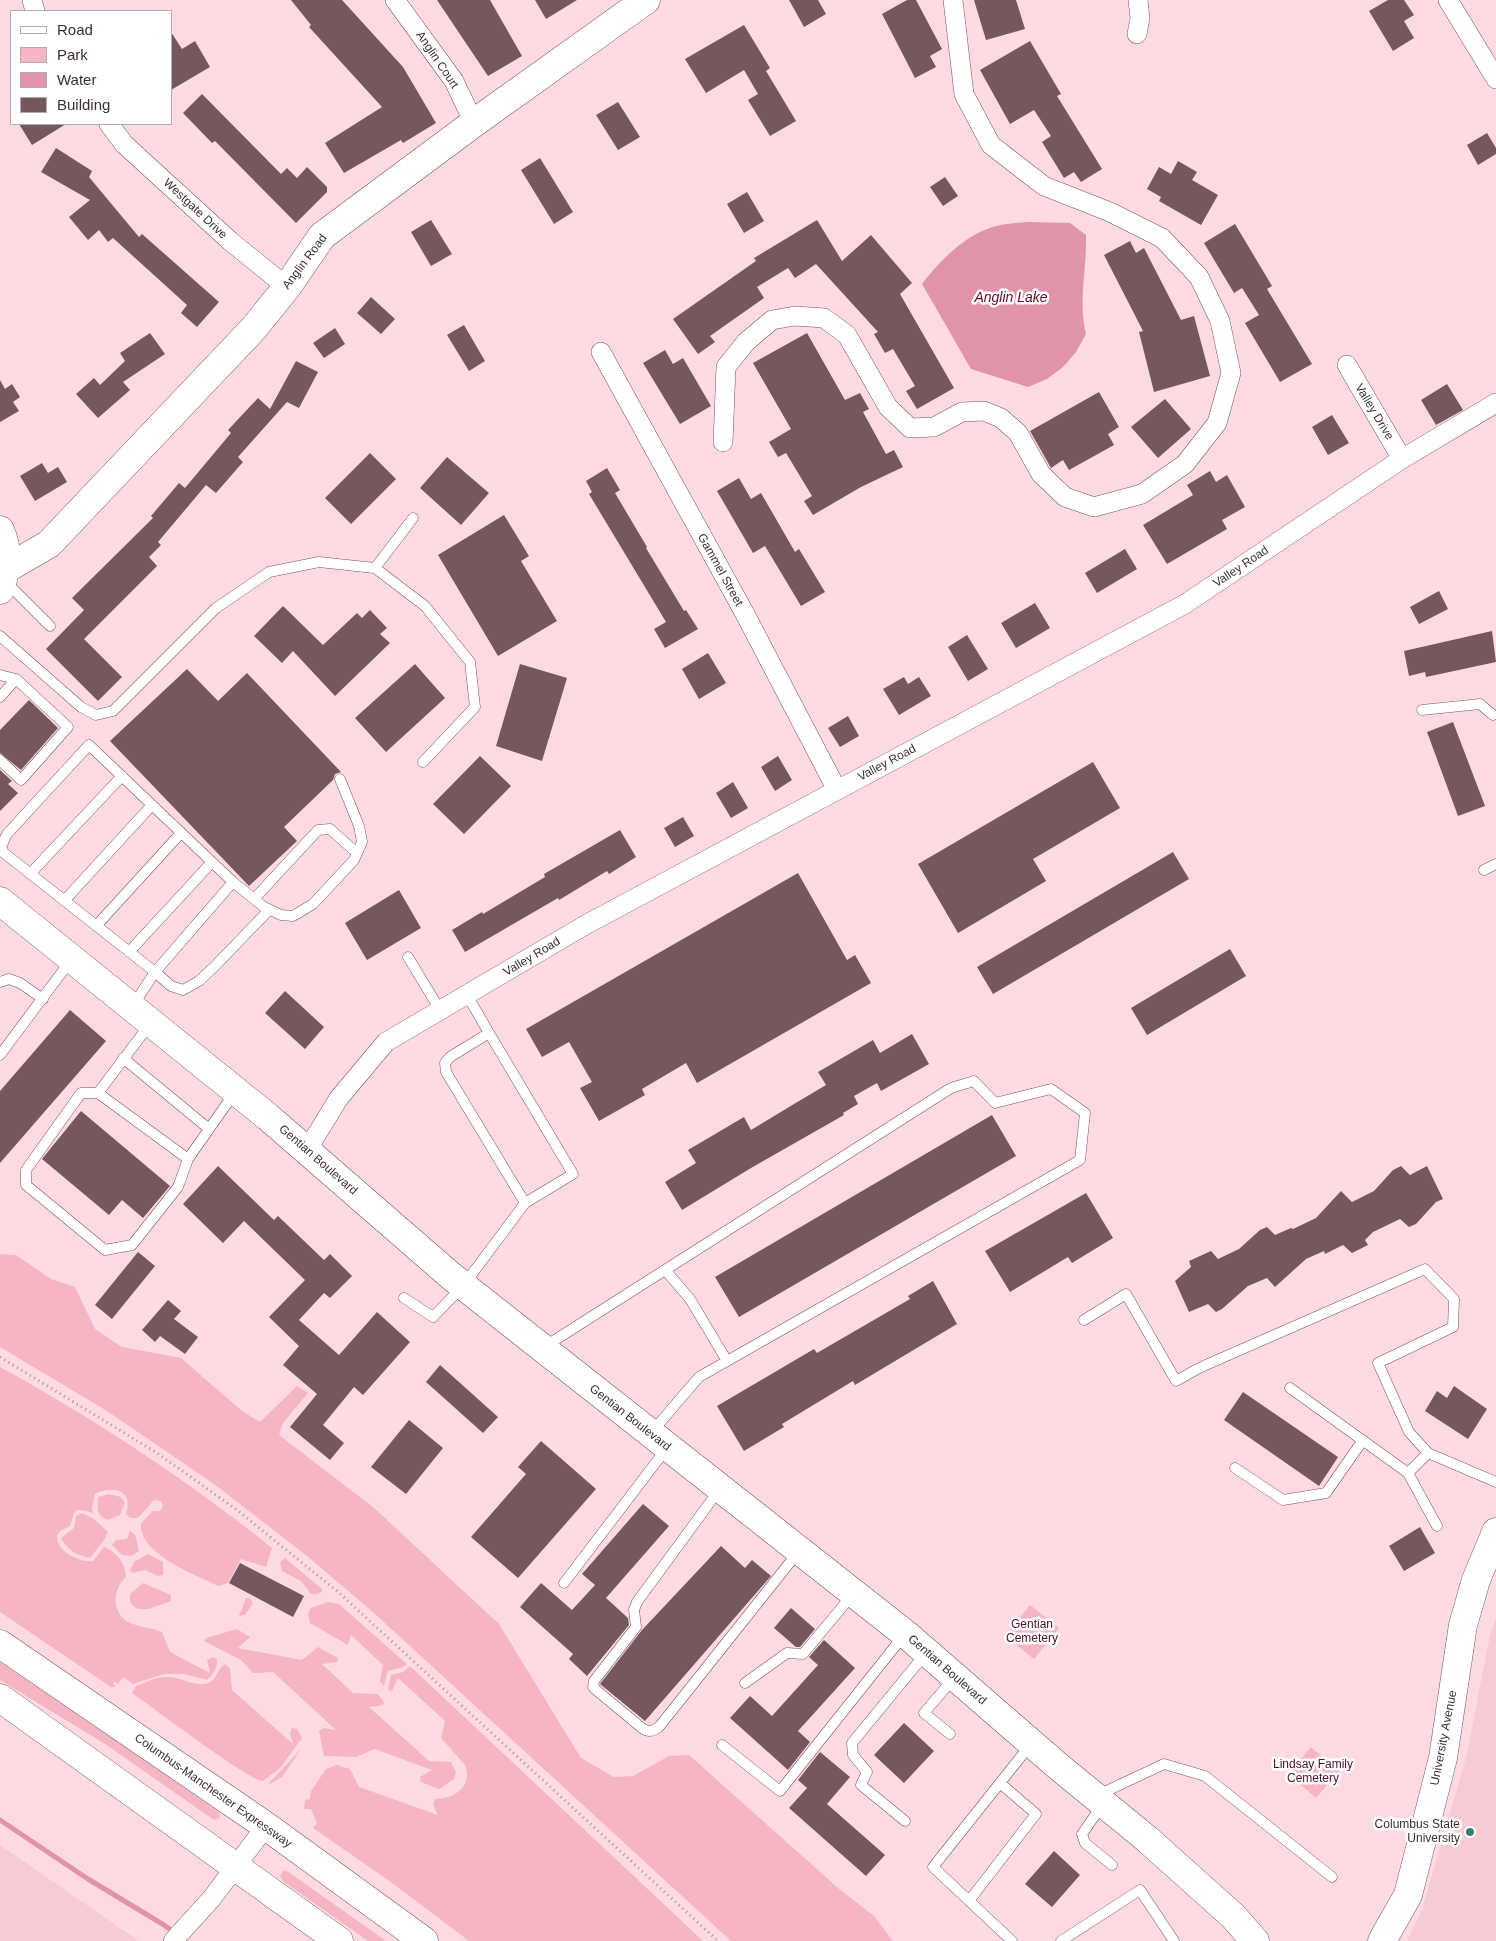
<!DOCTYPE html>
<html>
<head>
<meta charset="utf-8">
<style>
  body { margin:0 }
  #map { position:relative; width:1496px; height:1941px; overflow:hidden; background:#ffdae2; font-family:Arial,sans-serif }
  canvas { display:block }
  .legend { position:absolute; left:10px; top:10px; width:162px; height:115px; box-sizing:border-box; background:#fff; border:1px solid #b1abad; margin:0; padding:6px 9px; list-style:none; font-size:15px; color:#3c2e31 }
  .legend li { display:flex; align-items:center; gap:10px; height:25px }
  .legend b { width:25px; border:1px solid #b1abad }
</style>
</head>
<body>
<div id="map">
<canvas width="1496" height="1941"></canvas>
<ul class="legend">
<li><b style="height:6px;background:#fff"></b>Road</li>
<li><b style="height:14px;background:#f5b5c3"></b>Park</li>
<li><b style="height:14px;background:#e194a7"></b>Water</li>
<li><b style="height:14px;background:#75575e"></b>Building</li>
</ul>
</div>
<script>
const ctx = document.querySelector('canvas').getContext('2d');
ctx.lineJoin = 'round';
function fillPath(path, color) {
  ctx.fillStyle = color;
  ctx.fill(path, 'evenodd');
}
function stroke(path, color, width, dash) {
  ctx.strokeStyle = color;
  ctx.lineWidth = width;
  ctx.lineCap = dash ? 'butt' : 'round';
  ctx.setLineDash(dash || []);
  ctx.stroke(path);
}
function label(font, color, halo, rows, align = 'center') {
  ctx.font = font + ' Arial,sans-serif';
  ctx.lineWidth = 5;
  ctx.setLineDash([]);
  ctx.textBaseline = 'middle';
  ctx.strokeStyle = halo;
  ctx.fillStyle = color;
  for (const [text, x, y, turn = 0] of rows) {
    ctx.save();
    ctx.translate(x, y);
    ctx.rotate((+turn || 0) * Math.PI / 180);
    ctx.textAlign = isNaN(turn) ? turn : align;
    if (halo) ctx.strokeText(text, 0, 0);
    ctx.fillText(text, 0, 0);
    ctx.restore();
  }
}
const built = new Path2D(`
  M1496,1618V1941H1407L1422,1910L1467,1754L1490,1635Z
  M0,1845L139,1941H0Z`);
const green = new Path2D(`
  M0,1254L16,1255L51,1279L75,1287L95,1329L122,1347L181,1358L242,1411L260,1422L297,1386L308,1393L283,1423L279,1435L373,1507L499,1624L581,1758L614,1777L633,1776L669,1756L689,1755L838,1888L874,1916L893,1941H731L374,1613L307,1556L214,1484L107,1411L0,1347Z
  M0,1367C95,1419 187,1480 272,1548L266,1567L241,1559L228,1583L218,1586C195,1574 138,1554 141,1523L153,1511H160L163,1506L161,1501L154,1500L138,1518H130L126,1514C134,1490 113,1485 95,1494L92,1507L93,1513C73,1507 76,1508 70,1526L60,1531L57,1535C56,1551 79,1563 93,1561L104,1547C116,1552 126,1563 126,1577C113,1588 111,1612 128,1622C138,1627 152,1628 162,1632L170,1652L210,1673L207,1660L213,1657L217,1659C218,1667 213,1675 207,1680L184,1674H164L133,1684L123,1677L118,1684L114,1681L113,1684L116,1687H111L0,1612Z
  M109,1494L121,1497L125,1503L120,1515L108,1520C95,1515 98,1508 98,1497Z
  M82,1513L94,1519L108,1532L104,1540L90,1558C78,1556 66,1549 61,1538L74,1528L76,1516Z
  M130,1531L135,1535L139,1551L131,1556L122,1555L112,1545L116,1540L127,1539Z
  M148,1554L163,1562V1575L158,1576L145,1570L133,1573L130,1570L134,1562Z
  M285,1558L322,1589V1592L317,1594H311L301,1581L282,1571L280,1562Z
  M143,1583L171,1595V1601C158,1605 139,1617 130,1602V1594Z
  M246,1598L250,1599L253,1603L245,1615L239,1616Z
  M328,1602L339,1604L407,1664L403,1667L388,1671L384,1686L380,1681L383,1665L351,1635L348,1645L310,1623L308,1614L311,1608Z
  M1030,1605L1059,1628L1034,1659L1005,1636Z
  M237,1629L250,1637L238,1648L302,1660L318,1647L338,1658L337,1662L322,1664L353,1693L377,1694L383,1700L384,1704L379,1706L369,1707L429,1761L451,1762L456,1772L454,1779L439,1789L421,1782L420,1777L432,1770L375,1749L356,1757L324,1756L319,1731L324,1728L336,1730L273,1672L253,1673L241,1660L204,1641L206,1638Z
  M0,1661L31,1679L210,1806L219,1812L220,1818L214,1820L105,1744L0,1680Z
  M225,1664L230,1668L232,1690L293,1744L290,1733L292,1728L297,1729L302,1738L281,1767L263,1781C249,1781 151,1706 132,1693L136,1686C146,1682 156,1677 167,1677C180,1676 198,1689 210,1682C218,1678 217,1668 225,1664Z
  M410,1666L703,1941H469L388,1880L313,1828L317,1823L311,1809H304L305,1800L310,1799L311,1791L326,1769L336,1765L350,1769L359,1787L438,1815L433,1805L435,1799C454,1799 473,1787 465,1765L441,1738L445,1721L398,1678L392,1691L388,1690L391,1675L403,1672Z
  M1311,1747L1339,1771L1316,1798L1288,1774Z
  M301,1749L282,1777L270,1784L269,1783Z
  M284,1870L290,1873L386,1941H368L284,1882L280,1876Z`);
const water = new Path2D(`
  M1028,222L1070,223L1086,235C1087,270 1078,300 1086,334L1076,352L1063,367L1047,379L1028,387L971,369L922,284C938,263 961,239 987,229C999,224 1015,223 1028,222Z`);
const stream = new Path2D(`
  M0,1820L88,1879L164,1925L176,1934`);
const building = new Path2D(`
  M291,0H342L403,67L436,123L403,143L401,140L344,173L325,143L382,107L309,27L311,25Z
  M437,0H490L522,56L488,76Z
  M535,0H577L546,19Z
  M789,0H818L826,14L804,27Z
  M907,0H916L942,49L930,56L936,67L915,78L882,14Z
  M974,0H1016L1025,29L986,40Z
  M1388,0H1404L1414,15L1404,21L1414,38L1393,51L1369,11Z
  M744,25L770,68L766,71L796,121L770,136L748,100L758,94L744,70L706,93L685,59Z
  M171,32L182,49L195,41L210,67L171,90Z
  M1030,41L1061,94L1057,96L1102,169L1081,182L1074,172L1064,178L1042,142L1051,136L1034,110L1010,124L980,70Z
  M202,94L281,174L287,168L297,178L307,167L327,187V192L296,223L215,141L212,143L183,113Z
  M618,102L640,137L618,150L596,115Z
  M19,124H66L32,145Z
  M1487,133L1496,148V154L1478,165L1467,145Z
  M56,148L92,171L89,177L139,237L142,234L219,302L197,327L181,313L187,305L113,238L108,242L99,230L88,240L69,217L90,200L41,172Z
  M540,158L573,212L554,224L521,170Z
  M1178,161L1197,172L1192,180L1218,195L1201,225L1159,201L1161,197L1147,189L1159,167L1171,174Z
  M945,177L958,196L943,206L930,187Z
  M747,192L764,221L744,233L727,204Z
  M431,220L452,254L431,266L411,232Z
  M817,220L842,261L871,235L912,283L900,294L954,388L917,409L906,391L915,386L893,349L885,353L874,334L878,332L816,264L795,278L788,268L757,287L764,298L710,336L715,342L698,354L673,319L756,261L754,258Z
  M1235,224L1272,286L1267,289L1312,364L1280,382L1245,323L1259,315L1242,288L1234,293L1204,243Z
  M1130,241L1136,253L1144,248L1181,320L1194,316L1210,376L1154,392L1139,332L1143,331L1104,255Z
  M371,297L395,319L381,334L357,313Z
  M464,325L485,361L469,371L447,335Z
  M335,328L345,344L324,358L313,343Z
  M150,333L165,354L123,382L130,390L98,418L76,394L94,378L100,385L125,361L120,353Z
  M807,333L845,400L860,393L869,409L863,412L886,454L894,450L903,467L861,487L813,515L804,501L812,496L786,453L778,457L769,442L791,429L753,363Z
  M665,350L673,364L683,358L711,406L680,424L643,363Z
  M296,361L318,372L299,408L287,402L238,457L243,462L216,493L206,485L158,542L161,545L149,557L157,566L84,639L122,677L98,701L46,649L84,610L72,598L153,518L151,516L179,483L185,488L231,433L228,430L258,398L270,409Z
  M0,380L5,389L12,384L20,397L13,402L19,411L0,422Z
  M1447,384L1463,410L1436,425L1421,400Z
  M1099,392L1119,427L1108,434L1114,445L1069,470L1063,460L1051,468L1030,431Z
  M1165,399L1191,429L1158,458L1131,427Z
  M1332,415L1349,443L1328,455L1312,427Z
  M370,453L396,479L351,524L325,498Z
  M447,457L489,493L461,525L420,488Z
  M42,463L48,473L58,467L67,482L35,501L20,476Z
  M607,468L620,490L615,493L647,547L646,548L684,611L686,610L698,629L665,648L654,629L666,622L589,494L592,492L586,481Z
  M1210,471L1216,482L1227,475L1245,507L1222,520L1227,529L1167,564L1143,525L1193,495L1187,485Z
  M739,478L751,499L761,493L795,552L799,549L825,592L801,606L765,546L753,553L717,491Z
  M504,515L529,556L521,561L557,621L498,656L438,555Z
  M1125,549L1137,569L1097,593L1085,573Z
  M1439,591L1448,609L1419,624L1410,607Z
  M1035,603L1050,628L1016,648L1001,623Z
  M283,606L323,645L357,613L362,618L370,610L387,628L380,634L390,643L335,696L293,651L282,663L254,636Z
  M1492,631L1496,662L1426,677L1425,672L1409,676L1404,651Z
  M967,635L988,669L968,681L948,647Z
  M708,653L726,683L699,699L682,669Z
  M415,664L445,698L386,752L355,718Z
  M520,664L567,678L542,761L496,746Z
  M187,669L218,701L247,673L341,772L335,774L333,780L284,827L297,841L249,886L110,741Z
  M904,677L908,684L919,677L931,696L899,715L883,689Z
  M29,700L58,728L21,770L0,753V730Z
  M848,716L859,736L840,747L828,728Z
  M1453,722L1485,806L1458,816L1427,732Z
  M480,756L511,786L464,834L433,804Z
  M778,756L792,780L775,791L761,767Z
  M1093,762L1120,808L1033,859L1046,881L958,933L918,864Z
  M0,770L12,781L8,784L18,793L0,811Z
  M733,782L748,808L731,818L716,793Z
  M683,817L694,836L675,847L664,828Z
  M620,830L636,857L609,874L607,871L559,900L558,898L465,952L452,930L482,912L483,914L545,877L544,874Z
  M1173,852L1189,879L993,994L977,967Z
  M798,873L847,960L855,955L871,983L697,1083L686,1063L642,1089L645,1095L599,1121L580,1088L592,1082L569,1042L542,1057L526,1029Z
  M399,890L421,928L367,960L345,923Z
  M1230,949L1246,976L1147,1035L1131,1008Z
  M285,991L324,1027L305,1049L265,1013Z
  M70,1010L106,1041L0,1163V1091Z
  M912,1034L929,1064L881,1091L877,1083L854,1096L858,1104L843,1113L844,1115L751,1168L682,1210L665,1182L696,1163L688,1150L744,1117L751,1130L794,1104L826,1085L818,1072L873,1040L880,1053Z
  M81,1111L170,1186L143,1218L122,1200L109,1215L42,1159Z
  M992,1115L1016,1156L739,1317L715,1277Z
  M218,1166L274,1220L278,1216L324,1260L330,1254L352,1276L330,1298L324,1293L299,1320L339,1355L377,1312L410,1342L363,1395L354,1387L323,1425L344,1443L330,1460L290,1427L317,1394L283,1365L299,1346L269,1317L305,1280L244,1221L223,1243L183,1204Z
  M1401,1166L1410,1175L1427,1166L1443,1199L1436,1202L1416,1224L1409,1227L1400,1219L1373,1232L1365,1240L1368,1245L1352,1253L1343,1245L1325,1254L1324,1251L1306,1259L1275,1287L1267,1278L1248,1286L1222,1309L1216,1312L1208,1304L1189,1312L1175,1281L1191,1267L1189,1261L1211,1251L1218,1259L1239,1249L1260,1230L1267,1227L1275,1235L1291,1228L1293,1229L1316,1218L1341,1191L1352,1202L1374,1191L1393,1170Z
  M1086,1193L1113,1238L1072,1263L1068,1257L1010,1292L985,1251Z
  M138,1252L155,1266L112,1319L95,1305Z
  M933,1281L957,1324L855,1385L853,1381L782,1424L784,1427L744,1451L717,1406L814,1349L817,1353L910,1299L908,1296Z
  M168,1300L181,1311L174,1319L198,1337L185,1354L160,1336L155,1342L142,1330Z
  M440,1365L498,1417L483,1433L426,1382Z
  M1454,1386L1487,1409L1468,1439L1425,1411L1437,1391L1447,1398Z
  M1243,1392L1338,1457L1319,1486L1224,1420Z
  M409,1420L443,1448L406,1494L371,1467Z
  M541,1441L596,1489L518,1578L471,1537L526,1474L518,1467Z
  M643,1504L669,1526L606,1598L628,1618L629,1625L587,1676L569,1659L573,1654L520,1607L541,1583L572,1610L595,1585L582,1574Z
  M1420,1527L1435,1553L1404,1571L1389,1546Z
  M721,1546L745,1568L752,1560L771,1576L645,1721L600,1684L642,1630Z
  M240,1563L304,1596L293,1617L229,1583Z
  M791,1608L815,1629L800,1647H796L774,1628Z
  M824,1640L855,1668L798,1731L810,1742L788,1770L730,1718L750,1696L772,1716L818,1665L809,1657Z
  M904,1723L934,1751L904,1783L874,1755Z
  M820,1752L850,1777L827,1804L885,1855L866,1876L789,1808L807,1788L798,1780Z
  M1054,1851L1080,1875L1052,1907L1025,1884Z`);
const path = new Path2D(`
  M0,1357L157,1453L237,1510L337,1591L718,1941`);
const lane = new Path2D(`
  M375,568L413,518
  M6,582L50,626
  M0,636L81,707L96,715L113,711L216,608L269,572L319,562L375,568L425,606L470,662L475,707L423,762
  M0,675L16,679L68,727L21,780L0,760
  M0,697L16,679
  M1422,710L1480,704L1493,715
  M1484,870L1496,864
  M30,874L122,776
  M233,882L155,972L171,986L183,990L199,981L215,966L269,910
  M254,899L318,830L330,829L357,853
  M64,901L152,805
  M96,926L181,833
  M129,952L212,862
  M408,957L440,1010
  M0,982L9,979L20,983L43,999
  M467,995L489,1033
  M132,1007L155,972L4,853L1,847L7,834L89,745L233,882L264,907L281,915L293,916L313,904L354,860L362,842L359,826L340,779
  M150,1024L98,1093L188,1159L235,1092
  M0,1055L71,960
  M123,1058L209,1129
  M98,1093H81L26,1170V1185L105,1250L132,1245L178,1187L188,1159
  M665,1270L690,1299L727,1361
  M404,1298L433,1317L463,1286L525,1203L446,1072L445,1063L450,1057L489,1033L573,1174L525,1203
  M1084,1320L1126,1294L1176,1381L1199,1368L1425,1269L1454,1299L1453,1327L1378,1363L1409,1432L1428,1453L1496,1482
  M544,1347L951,1088L974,1081L995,1103L1051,1089L1085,1113L1080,1160L699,1377L651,1433
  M1290,1388L1408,1473
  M1428,1453L1408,1473L1437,1526
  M1235,1468L1283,1500L1326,1493L1363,1440
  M719,1490L637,1602L634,1610L636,1627L594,1681L593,1687L596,1690L642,1728C649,1733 653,1731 659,1727L799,1551
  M564,1583L667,1448
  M745,1683L787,1653L803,1654L853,1594
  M950,1734L924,1713L954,1678
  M722,1745L780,1791L904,1635
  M1098,1795L1164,1764L1205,1776L1332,1877
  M1103,1804L1082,1834L1085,1843L1112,1865
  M905,1821L861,1785L867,1772L853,1755L852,1743L926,1653
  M969,1901L1036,1814L1000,1783
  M1012,1941L933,1867L1031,1744
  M1061,1941L1140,1890L1174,1941`);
const street = new Path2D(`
  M32,0L35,11
  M395,0L454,81L474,123
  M1448,0L1496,79
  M1137,34L1140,18L1138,0
  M109,124L124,144L230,241L287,287
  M601,352L745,614L837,790
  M1347,365L1402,459
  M723,442L726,367L746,342L772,320L795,316L824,318L847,335L888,407L910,428L934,427L962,412L984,411L1001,418L1018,433L1041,474L1065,497L1094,507L1142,494L1185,464L1217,423L1231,373L1220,321L1199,277L1162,238L1110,212L1044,186L991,145L964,94L953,0
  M307,1150L339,1098L386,1042L587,924L1185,604L1402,459L1496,403
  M173,1941L212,1898L266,1826`);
const secondary = new Path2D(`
  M0,530C9,550 7,569 0,590
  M6,569L49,544L254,328L287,287L322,236L474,123L646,0
  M0,901L268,1117L451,1276L908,1636L1059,1767L1147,1839L1233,1916L1255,1941`);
const primary = new Path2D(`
  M1382,1941L1408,1895L1443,1758L1463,1625L1476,1580L1496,1532`);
const highway = new Path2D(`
  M0,1644L266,1826L424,1941
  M0,1698L339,1941`);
const markers = [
  [1470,1832,5,"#397e75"]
];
const streetNames = [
  ["Anglin Court",437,60,56],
  ["Westgate Drive",195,209,43],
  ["Anglin Road",305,262,-53],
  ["Valley Drive",1374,412,59],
  ["Valley Road",1241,567,-34],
  ["Gammel Street",720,570,61],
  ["Valley Road",887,763,-28],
  ["Valley Road",532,957,-31],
  ["Gentian Boulevard",318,1160,41],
  ["Gentian Boulevard",630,1418,38],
  ["Gentian Boulevard",947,1670,41],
  ["University Avenue",1444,1738,-79],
  ["Columbus-Manchester Expressway",213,1791,35]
];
const parkNames = [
  ["Gentian",1032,1625],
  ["Cemetery",1032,1639],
  ["Lindsay Family",1313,1765],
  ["Cemetery",1313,1779]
];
const poiNames = [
  ["Columbus State",1460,1825],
  ["University",1460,1839]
];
const waterNames = [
  ["Anglin Lake",1011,298]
];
fillPath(built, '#f6cbd4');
fillPath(green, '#f5b5c3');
fillPath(water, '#e194a7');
stroke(stream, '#e194a7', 5);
fillPath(building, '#75575e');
stroke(lane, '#71535a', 11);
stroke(street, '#71535a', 20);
stroke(secondary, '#71535a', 29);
stroke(primary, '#71535a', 29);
stroke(highway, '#71535a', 29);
stroke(path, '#aa8f95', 3, [1, 4]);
stroke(lane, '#fff', 10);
stroke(street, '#fff', 19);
stroke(secondary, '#fff', 28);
stroke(primary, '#fff', 28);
stroke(highway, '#fff', 28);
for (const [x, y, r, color] of markers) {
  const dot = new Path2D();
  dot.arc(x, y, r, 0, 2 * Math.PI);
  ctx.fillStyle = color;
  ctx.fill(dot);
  stroke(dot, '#fff', 2);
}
label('12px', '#3c2e31', '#fff', streetNames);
label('12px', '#530f27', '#fff', parkNames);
label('12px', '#3c2e31', '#fff', poiNames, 'right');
label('italic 14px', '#62052c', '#fff', waterNames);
</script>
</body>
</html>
